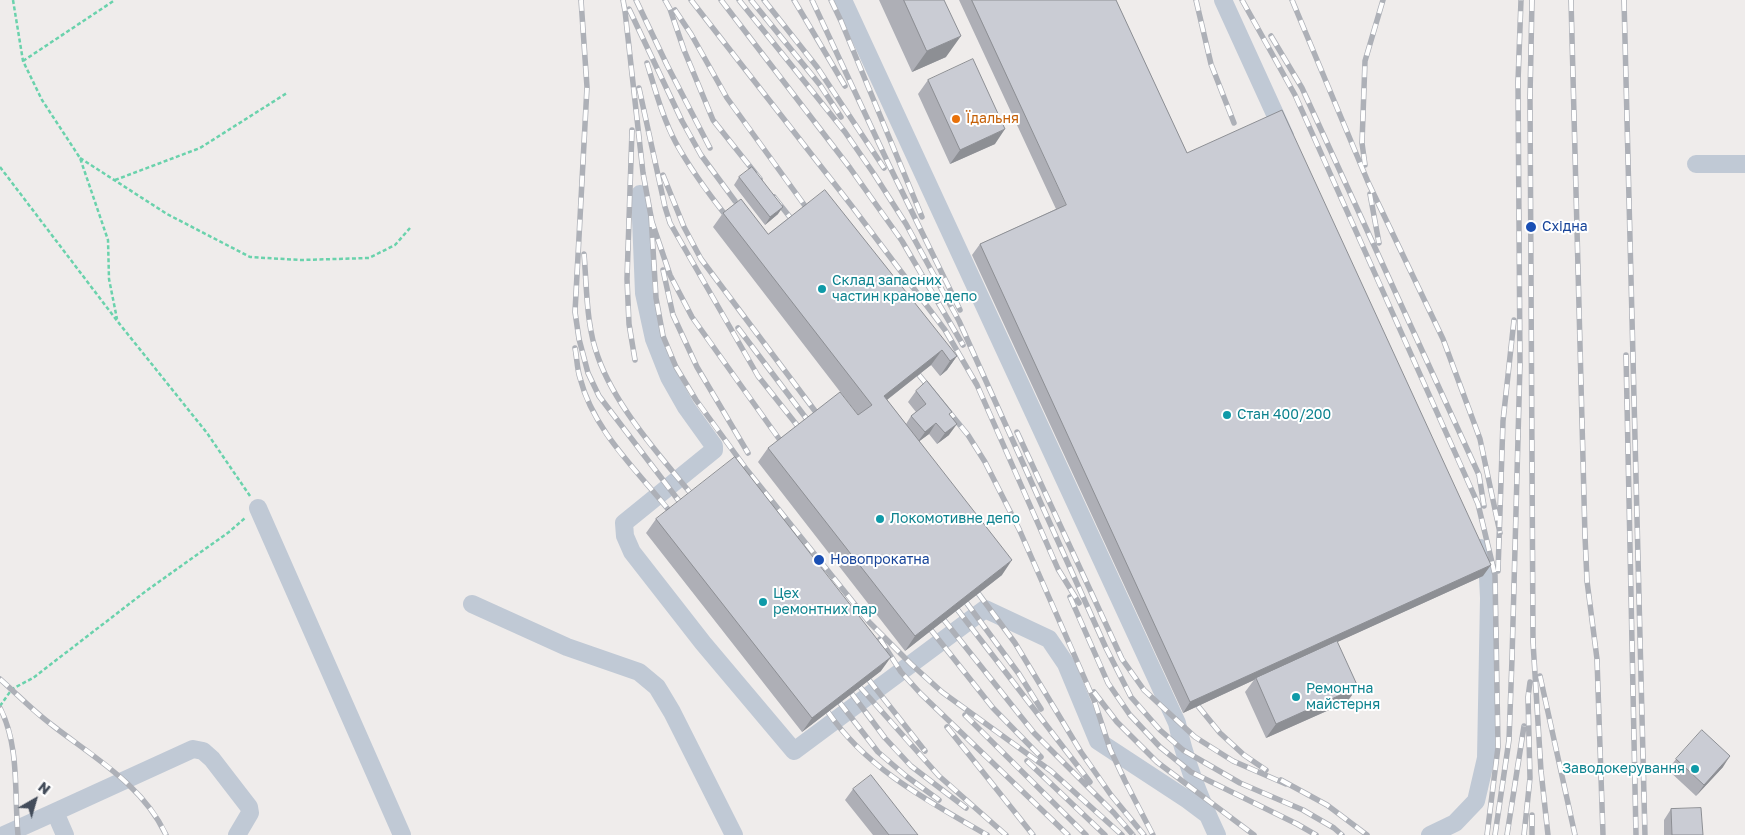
<!DOCTYPE html>
<html>
<head>
<meta charset="utf-8">
<style>
  body { margin:0 }
  #map { position:relative; width:1745px; height:835px; overflow:hidden; background:#efeceb; font-family:"Golos Text",sans-serif }
  canvas { display:block }
  .north { position:absolute; left:10px; top:775px; width:50px; height:50px; -webkit-text-stroke:4px #fff; paint-order:stroke; rotate:38deg; font-size:14px; font-weight:700; line-height:20px; text-align:center; color:#434c5a }
  .north::after { content:''; display:block; margin:auto; width:18px; height:22px; background:#434c5a; clip-path:polygon(50% 0,100% 100%,50% 72%,0 100%) }
</style>
</head>
<body>
<div id="map">
<canvas width="1745" height="835"></canvas>
<div class="north">N</div>
</div>
<script>
const ctx = document.querySelector('canvas').getContext('2d');
ctx.lineJoin = 'round';
function stroke(path, color, width, dash) {
  ctx.strokeStyle = color;
  ctx.lineWidth = width;
  ctx.lineCap = dash ? 'butt' : 'round';
  ctx.setLineDash(dash || []);
  ctx.stroke(path);
}
function fillPath(path, color) {
  ctx.fillStyle = color;
  ctx.fill(path, 'evenodd');
}
function label(font, color, halo, rows, align = 'center') {
  ctx.font = font + ' "Golos Text",sans-serif';
  ctx.lineWidth = 4;
  ctx.setLineDash([]);
  ctx.textBaseline = 'middle';
  ctx.strokeStyle = halo;
  ctx.fillStyle = color;
  for (const [text, x, y, turn = 0] of rows) {
    ctx.save();
    ctx.translate(x, y);
    ctx.rotate((+turn || 0) * Math.PI / 180);
    ctx.textAlign = isNaN(turn) ? turn : align;
    if (halo) ctx.strokeText(text, 0, 0);
    ctx.fillText(text, 0, 0);
    ctx.restore();
  }
}
const path = new Path2D(`
  M13,0L23,61L42,100L80,158L108,240L109,279L117,319
  M23,61L115,0
  M80,158L167,214L250,257L301,260L369,258L395,245L410,228
  M0,167L118,322L207,433L250,496
  M115,180L200,148L287,93
  M0,706L12,689L33,678L146,591L229,532L245,518`);
const minor = new Path2D(`
  M843,0L1177,723C1185,761 1200,799 1217,835
  M1223,0L1285,136
  M1696,164H1745
  M640,194L644,293L654,339L669,377L686,407L714,446V450L624,523L625,536L632,552L703,643L794,751L985,609L1049,639L1066,664L1098,741L1188,800L1208,815
  M258,508L402,835
  M472,604L567,647L639,672L657,687L672,712L734,835
  M4,835L55,812
  M65,835L55,812L193,749L203,751L212,759L249,807L250,813L237,835
  M1430,835L1455,823L1476,801L1486,758L1489,598L1488,577L1480,548`);
const rail = new Path2D(`
  M581,0L587,87L575,312L579,339L588,373L599,396L682,505
  M623,0L625,11L643,173L652,222L670,275L692,317L782,443
  M636,0L667,65L710,148
  M665,0L670,9L684,50L713,120L760,179
  M691,0L851,205L945,330L977,385L1058,569L1079,603
  M721,0L850,168L902,241L963,345
  M739,0L845,132L874,174L906,224L959,321L1106,648L1131,697L1160,730L1183,750L1240,783L1303,810L1334,828L1342,835
  M751,0L820,85L841,117
  M764,0L817,67L884,168
  M794,0L845,86
  M812,0L889,165L960,310
  M831,0L841,21L922,217
  M1196,0L1211,64L1234,123
  M1242,0L1295,95L1478,504L1495,575L1498,747L1487,835
  M1292,0L1368,182L1443,339L1480,439L1500,533
  M1532,0L1530,97L1533,642L1541,771L1548,835
  M1571,0L1585,536L1587,581L1597,659L1603,835
  M1624,0L1645,835
  M629,9L682,121L701,155L735,201
  M675,10L691,34L727,98L808,210
  M1271,36L1302,88L1479,475L1484,506
  M647,63C655,89 663,119 676,143C691,170 708,193 727,217
  M639,88L665,207L670,223L758,376L800,429
  M632,130L627,279L629,324L635,360
  M1365,165L1362,143L1365,61L1383,0
  M663,175L684,227L701,259L818,415
  M1370,194L1379,243
  M774,197L793,221
  M651,216L656,298L663,336L676,367L696,400L747,470L869,622L911,664L942,692L1051,771L1122,835
  M584,254C587,288 586,325 598,357C615,406 660,456 693,496
  M663,270L673,315L697,367L748,453
  M738,328L809,422
  M575,348C577,358 577,369 580,378C594,432 638,471 671,513
  M1626,355L1636,835
  M919,375L968,435L985,462L1019,529L1094,700L1110,749L1125,781L1153,835
  M1017,432L1122,659L1144,690L1195,737L1233,761L1286,784
  M1498,571L1503,421L1514,320
  M978,593L1015,643L1081,752L1111,795L1144,835
  M1070,597L1108,683L1130,715L1160,747L1191,772L1297,824L1316,835
  M966,602L1019,674L1041,709
  M957,609L1090,782
  M944,620L1034,733L1114,813L1133,835
  M931,630L993,708L1041,757
  M880,639L901,672L921,694L1068,835
  M1540,676L1575,835
  M0,679C17,694 33,711 52,725C93,757 143,785 166,835
  M869,680L925,751
  M860,687L939,776L1006,835
  M1094,692L1117,722L1157,762L1254,835
  M852,694L885,738L911,766L966,808
  M840,703L878,752L906,776L939,800
  M1198,706L1220,733L1244,755L1266,770
  M0,708C20,747 14,793 18,835
  M828,712C867,769 928,801 987,835
  M965,715L1086,835
  M947,727L1033,835
  M1027,761L1105,835
  M1281,780L1327,805L1367,835
  M1532,815V835
  M1495,835L1509,740L1512,659L1520,364L1518,82L1521,0
  M1507,835L1524,726
  M1524,835L1530,778L1528,697L1530,682`);
const wall = new Path2D(`
  M879,0H944L946,57L912,72Z
  M959,0H1116L1187,153L1483,576L1337,642L1347,702L1266,738L1245,692L1254,680L1183,713L972,255L980,244L1056,209Z
  M928,80L995,144L950,164L918,94Z
  M739,177L778,214L765,225L734,185Z
  M723,213L768,234L957,356L947,370L940,376L931,365L887,400L906,424L911,416L916,412L908,402L916,391L950,415L949,435L937,444L929,434L919,441L1002,575L905,651L758,462L768,448L858,415L713,227Z
  M656,519L881,671L802,732L646,533Z
  M1676,759L1723,767L1696,796L1668,770Z
  M853,789L918,835H873L845,800Z
  M1671,809L1703,835H1664V820Z`);
const shadedWall = new Path2D(`
  M961,36L946,57L912,72L927,51Z
  M1005,129L995,144L950,164L960,150Z
  M783,207L778,214L765,225L770,217Z
  M942,350L931,365L874,410L884,396Z
  M957,356L947,370L940,376L950,361Z
  M936,423L929,434L917,443L925,432Z
  M957,424L949,435L937,444L945,433Z
  M1012,560L1002,575L905,651L915,636Z
  M1491,565L1483,576L1256,679V678L1254,680L1183,713L1190,702Z
  M891,657L881,671L802,732L812,718Z
  M1358,687L1347,702L1266,738L1276,724Z
  M1730,756L1723,767L1696,796L1704,785Z`);
const building = new Path2D(`
  M904,0H944L961,36L927,51Z
  M972,0H1116L1187,153L1282,110L1491,565L1190,702L980,244L1066,205Z
  M973,59L1005,129L960,150L928,80Z
  M752,167L783,207L770,217L739,177Z
  M825,190L957,356L950,361L942,350L884,396L1012,560L915,636L768,448L840,392L858,415L872,405L723,213L741,199L768,234Z
  M927,381L952,412L949,414L957,424L945,433L936,423L925,432L911,416L926,404L916,391Z
  M735,457L891,657L812,718L656,519Z
  M1337,641L1358,687L1276,724L1256,678Z
  M1702,730L1730,756L1704,785L1676,759Z
  M871,775L918,835H889L853,789Z
  M1701,808L1703,835H1672L1671,809Z`);
const markers = [
  [956,119,5,"#e8710a"],
  [1531,227,6,"#1a4fb4"],
  [822,289,5,"#0f9aa8"],
  [1227,415,5,"#0f9aa8"],
  [880,519,5,"#0f9aa8"],
  [819,560,6,"#1a4fb4"],
  [763,602,5,"#0f9aa8"],
  [1296,697,5,"#0f9aa8"],
  [1695,769,5,"#0f9aa8"]
];
const foodNames = [
  ["Їдальня",966,119]
];
const transitNames = [
  ["Східна",1542,227],
  ["Новопрокатна",830,560]
];
const cultureNames = [
  ["Склад запасних",832,281],
  ["частин кранове депо",832,297],
  ["Стан 400/200",1237,415],
  ["Локомотивне депо",890,519],
  ["Цех",773,594],
  ["ремонтних пар",773,610],
  ["Ремонтна",1306,689],
  ["майстерня",1306,705],
  ["Заводокерування",1685,769,"right"]
];
stroke(path, '#6ad2ac', 2.5, [4, 2.5]);
stroke(minor, '#c0c9d5', 18);
stroke(rail, '#adb0b7', 5.5);
stroke(rail, '#fff', 4, [11]);
fillPath(wall, '#aeafb6');
fillPath(shadedWall, '#8d8f94');
fillPath(building, '#caccd4');
stroke(building, '#8d8f94', 1);
for (const [x, y, r, color] of markers) {
  const dot = new Path2D();
  dot.arc(x, y, r, 0, 2 * Math.PI);
  ctx.fillStyle = color;
  ctx.fill(dot);
  stroke(dot, '#fff', 2);
}
label('14px', '#c56008', '#fff', foodNames, 'left');
label('14px', '#164399', '#fff', transitNames, 'left');
label('14px', '#0d838f', '#fff', cultureNames, 'left');
</script>
</body>
</html>
